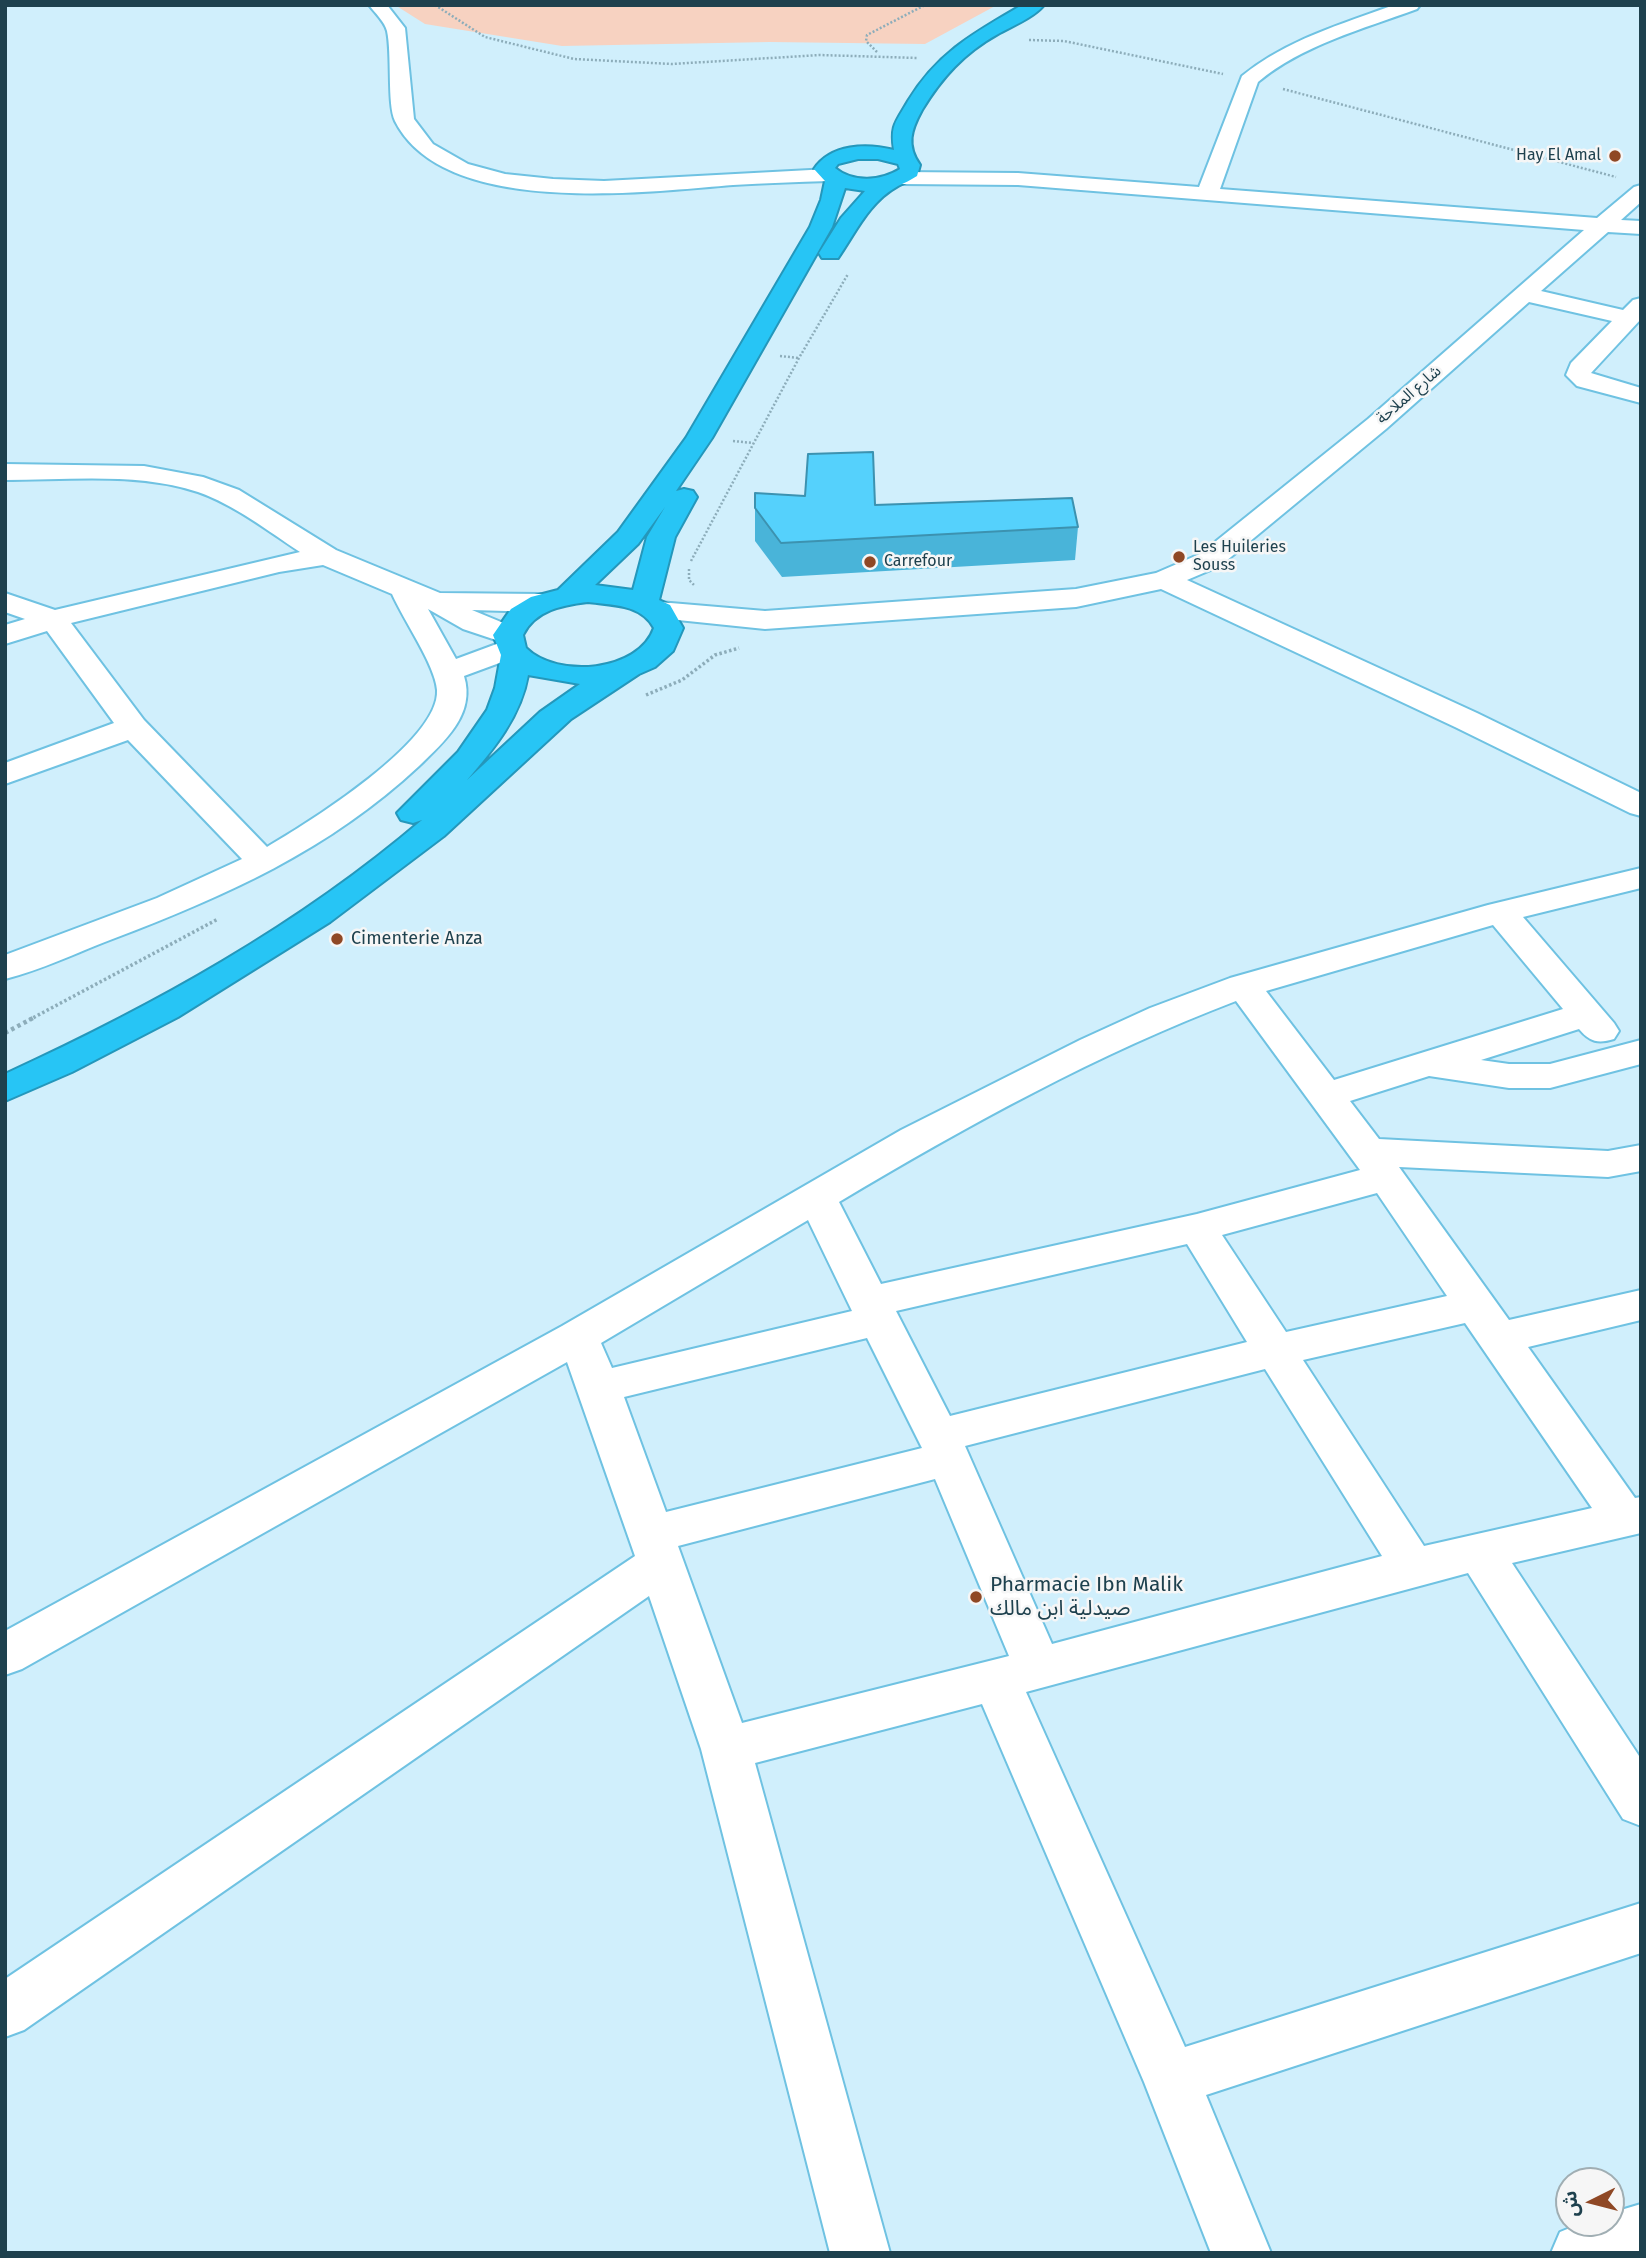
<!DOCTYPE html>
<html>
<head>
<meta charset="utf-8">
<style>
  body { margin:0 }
  #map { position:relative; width:1646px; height:2258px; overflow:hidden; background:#d0effc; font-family:"Fira Sans","Noto Sans Arabic",sans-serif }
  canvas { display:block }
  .frame { position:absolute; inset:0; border:7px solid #1e414e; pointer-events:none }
  .north { position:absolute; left:1555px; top:2167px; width:70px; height:70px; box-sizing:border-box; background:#f6f6f6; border:2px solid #a0aeb3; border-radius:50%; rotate:264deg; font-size:19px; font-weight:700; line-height:28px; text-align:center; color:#1e414e }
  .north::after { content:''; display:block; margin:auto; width:24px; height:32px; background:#8f4825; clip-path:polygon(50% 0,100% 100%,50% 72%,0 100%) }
</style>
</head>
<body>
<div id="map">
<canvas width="1646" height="2258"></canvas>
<div class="frame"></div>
<div class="north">ش</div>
</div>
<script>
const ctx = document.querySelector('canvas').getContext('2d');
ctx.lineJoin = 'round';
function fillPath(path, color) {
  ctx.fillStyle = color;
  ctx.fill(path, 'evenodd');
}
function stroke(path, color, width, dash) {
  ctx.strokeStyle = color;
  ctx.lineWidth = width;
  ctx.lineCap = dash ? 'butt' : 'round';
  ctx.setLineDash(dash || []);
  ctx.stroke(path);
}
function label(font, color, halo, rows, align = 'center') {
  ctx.font = font + ' "Fira Sans","Noto Sans Arabic",sans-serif';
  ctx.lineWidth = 5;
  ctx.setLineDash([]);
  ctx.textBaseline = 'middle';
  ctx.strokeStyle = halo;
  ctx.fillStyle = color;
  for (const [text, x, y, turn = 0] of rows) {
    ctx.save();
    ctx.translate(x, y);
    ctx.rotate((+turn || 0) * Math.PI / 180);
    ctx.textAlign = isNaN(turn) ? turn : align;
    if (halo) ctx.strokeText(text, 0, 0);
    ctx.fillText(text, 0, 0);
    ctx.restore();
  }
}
const green = new Path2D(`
  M395,5H997L925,44L770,42L562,46L425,24Z`);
const pathFar2 = new Path2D(`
  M435,5L485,37L574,59L672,64L820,55L918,58
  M1029,40L1064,41L1223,74
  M877,52L866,41L867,35L925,5
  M1283,89L1616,177
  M780,356L799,358
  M733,441L753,443
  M691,561L799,358L848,274
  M689,569V580L695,586`);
const pathFar1 = new Path2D(`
  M646,695L682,680L715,655L739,648
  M29,1020L218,919`);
const path = new Path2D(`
  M5,1033L33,1018`);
const minor = new Path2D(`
  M369,5H387L405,28L414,119L433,144L468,164L505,174L553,179L604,181L829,169L836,171L839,175L836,179L829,181C797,182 765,183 733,185C644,192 444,218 395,121C387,105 392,53 387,31C385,22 375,13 369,5Z
  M1394,5H1420L1417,9C1363,29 1302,45 1258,82L1220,189L1597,218L1634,187L1641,185V202L1621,220L1641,221V234L1608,232L1541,291L1623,310L1633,300L1641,298V319L1591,373L1641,388V403L1577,386L1566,375L1571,363L1612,321L1529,302L1386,429L1220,566L1187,580L1477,713L1641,793V816L1630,813L1455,727L1161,589L1076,607L765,629L649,617L645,611L649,605L659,602L765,611L1076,589L1156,573L1200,554L1368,419L1584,230L1018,185L902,184L895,182L892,178L895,174L902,172L1018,173L1199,187L1242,76C1286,40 1342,24 1394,5Z
  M5,464L144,466L203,477L239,490L336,550L440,593L540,594L550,597L554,603L550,609L540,612L472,610L518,629L523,635L517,642L526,649L521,655L464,676C476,714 444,742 419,766C328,851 225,896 110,940C76,953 41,970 5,979V955L157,898L242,859L128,740L5,784V763L114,723L47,631L5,644V625L25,619L5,612V593L55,610L300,552C268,531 235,505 198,492C138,472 68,480 5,480ZM323,565L392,594C404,621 435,665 437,690C440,741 308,823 267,847L144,720L71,623L279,572ZM428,609L463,629L502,642L456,659Z
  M1641,868V888L1523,917L1614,1023L1619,1031L1614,1039C1598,1044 1590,1042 1579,1029L1481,1060L1509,1064H1550L1641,1040V1064L1550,1088H1509L1429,1076L1350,1101L1379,1139L1608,1151L1641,1145V1171L1608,1177L1399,1167L1509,1320L1641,1290V1320L1528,1347L1635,1498L1641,1497V1533L1512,1563L1641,1759V1826L1623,1819L1468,1573L1026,1692L1185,2047L1641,1903V1953L1206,2095L1271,2253H1211L1144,2082L982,1704L755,1763L890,2253H830L701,1749L649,1596L24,2030L5,2037V1979L635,1556L567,1362L22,1669L5,1675V1631L562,1326L901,1130L1080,1040L1150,1008L1230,978L1488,905ZM1493,925L1563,1009L1334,1080L1266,991ZM1236,1001L1360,1170L1197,1214L881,1284L839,1202C966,1126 1097,1054 1236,1001ZM1377,1193L1447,1296L1286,1332L1222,1235ZM808,1220L852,1311L612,1368L601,1343ZM1187,1244L1247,1342L950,1416L896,1311ZM1465,1323L1592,1508L1424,1546L1303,1360ZM867,1338L922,1448L666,1512L624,1397ZM1265,1369L1382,1556L1052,1644L965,1446ZM935,1479L1009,1656L742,1723L678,1546Z
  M1641,2204V2253H1551L1560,2232L1582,2223H1611V2213Z`);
const highway = new Path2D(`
  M1022,5H1044C1033,18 1012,26 998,34C964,53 942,77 922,110C911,130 906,145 920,165L917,176C911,180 904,183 898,186C869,202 856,232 838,258H822L819,253L841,218L865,191L845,188L832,227L712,438L676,491L684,489L693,491L697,497L675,537L659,600L670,605L683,628L673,651L655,667L639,674L571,719L444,836L330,922L178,1017L72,1072L5,1101V1074C153,1006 298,926 422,820L413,823L401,820L397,813L458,752L487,710L495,688L501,655L493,635L511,609L531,597L558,590L618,532L686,438L810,227L821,200L825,181L814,169C831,144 866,143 894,150C890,125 896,122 908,101C938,52 974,33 1022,5ZM858,159H878L898,164L900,169C881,181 853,183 835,168L838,164ZM665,507L647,537L633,590L595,585L638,544ZM588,602C612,605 641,604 654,628C639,672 557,679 526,648L523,635C535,610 563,605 588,602ZM528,675L580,684L540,712L467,780C494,749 521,716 528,675Z`);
const wall = new Path2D(`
  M755,493L805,496L875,505L1078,527L1075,560L782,577L755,541Z`);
const building = new Path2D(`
  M873,452L875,505L1072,498L1078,527L781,543L755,508V493L805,496L808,454Z`);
const markers = [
  [1615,156,7,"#8f4825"],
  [1179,557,7,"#8f4825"],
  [870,562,7,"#8f4825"],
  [337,939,7,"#8f4825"],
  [976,1597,7,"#8f4825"]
];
const farPoinames = [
  ["Hay El Amal",1601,156,"right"],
  ["Les Huileries",1193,548],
  ["Souss",1193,566],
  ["Carrefour",884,562]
];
const farStreetnames = [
  ["شارع الملاحة",1409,395,-41]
];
const poiNames = [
  ["Cimenterie Anza",351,939]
];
const nearPoinames = [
  ["Pharmacie Ibn Malik",990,1585],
  ["صيدلية ابن مالك",990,1609]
];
fillPath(green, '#f7d2c1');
stroke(minor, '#6fc2e2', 4);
stroke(highway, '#2497bb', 4);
stroke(pathFar2, '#8dadba', 2.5, [2, 2]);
stroke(pathFar1, '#8dadba', 3.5, [2.5, 2.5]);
stroke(path, '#8dadba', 4.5, [3.5, 3.5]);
fillPath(minor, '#fff');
fillPath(highway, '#27c5f5');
fillPath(wall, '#49b4d9');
fillPath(building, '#55d1fc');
stroke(building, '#3c92b0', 2);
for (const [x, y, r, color] of markers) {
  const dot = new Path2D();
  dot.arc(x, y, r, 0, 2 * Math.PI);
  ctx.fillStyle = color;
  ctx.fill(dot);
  stroke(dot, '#f6f6f6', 2.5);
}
label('16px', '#1e414e', '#f6f6f6', farPoinames, 'left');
label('16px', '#1e414e', '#f6f6f6', farStreetnames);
label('18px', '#1e414e', '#f6f6f6', poiNames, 'left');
label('21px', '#1e414e', '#f6f6f6', nearPoinames, 'left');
</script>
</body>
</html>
